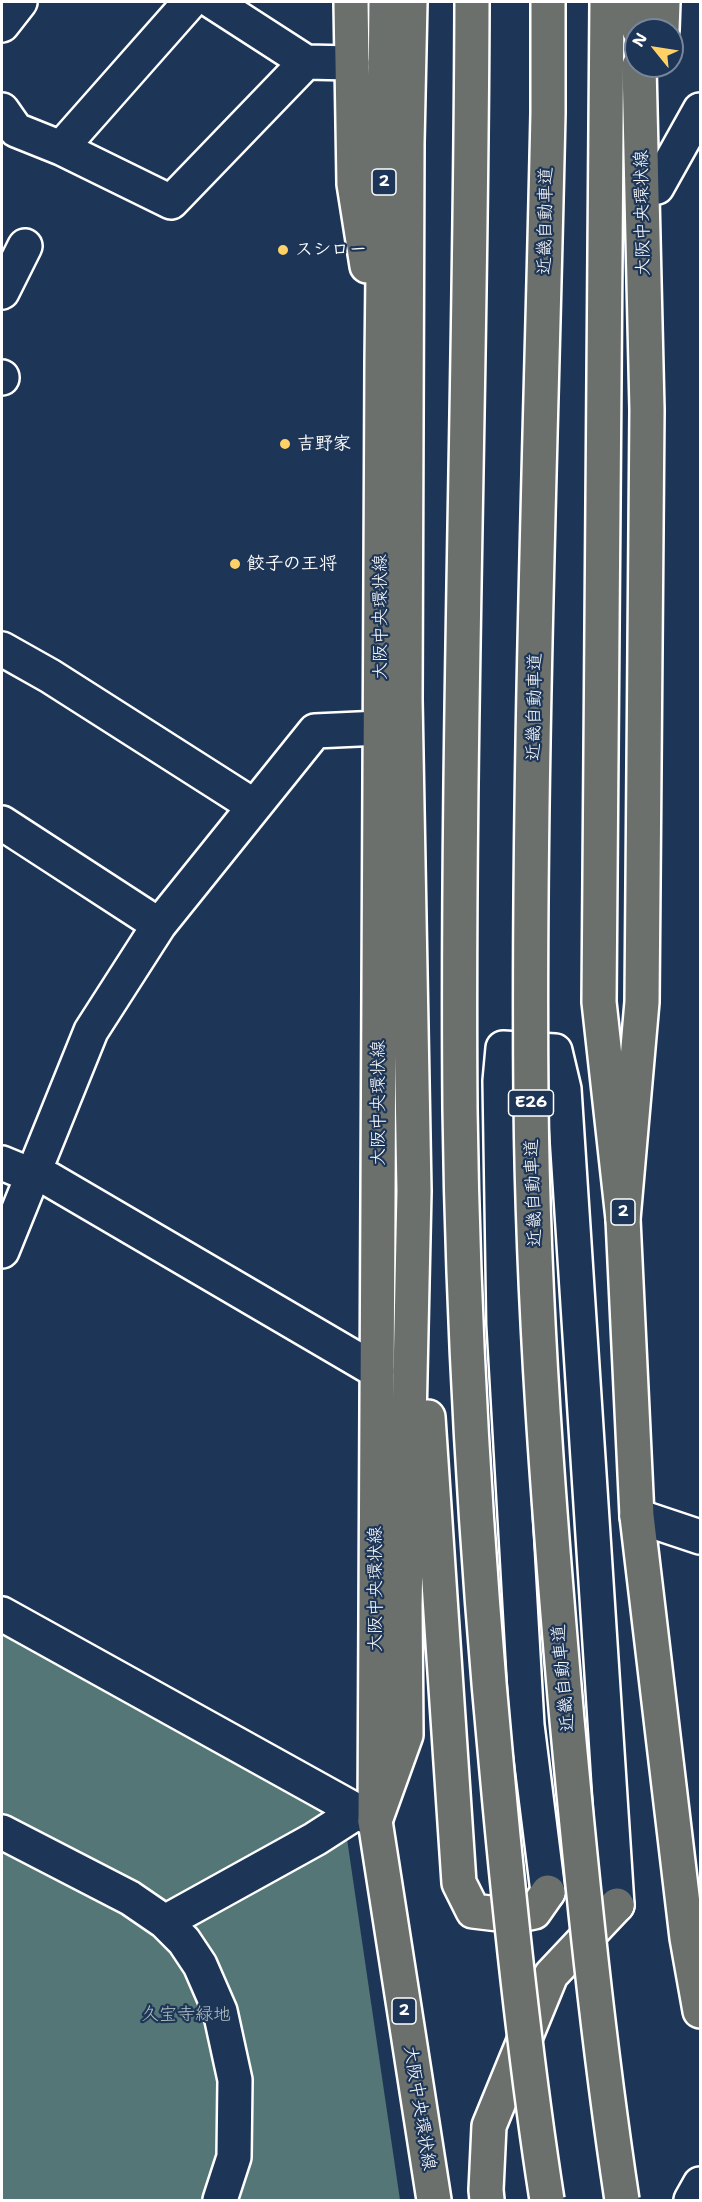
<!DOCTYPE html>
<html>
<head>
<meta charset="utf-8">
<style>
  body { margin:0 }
  #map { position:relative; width:702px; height:2202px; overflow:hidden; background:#1d3557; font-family:"Shantell Sans",sans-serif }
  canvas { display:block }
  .frame { position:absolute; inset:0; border:3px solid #fff; pointer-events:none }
  .north { position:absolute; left:624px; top:18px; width:60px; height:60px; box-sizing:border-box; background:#1d3557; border:2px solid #77869a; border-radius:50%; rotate:300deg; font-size:16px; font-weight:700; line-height:24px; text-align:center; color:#fff }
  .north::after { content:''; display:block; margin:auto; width:21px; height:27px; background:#ffd166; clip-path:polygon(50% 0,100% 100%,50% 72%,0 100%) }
</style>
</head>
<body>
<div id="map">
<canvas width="702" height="2202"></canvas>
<div class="frame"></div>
<div class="north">N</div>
</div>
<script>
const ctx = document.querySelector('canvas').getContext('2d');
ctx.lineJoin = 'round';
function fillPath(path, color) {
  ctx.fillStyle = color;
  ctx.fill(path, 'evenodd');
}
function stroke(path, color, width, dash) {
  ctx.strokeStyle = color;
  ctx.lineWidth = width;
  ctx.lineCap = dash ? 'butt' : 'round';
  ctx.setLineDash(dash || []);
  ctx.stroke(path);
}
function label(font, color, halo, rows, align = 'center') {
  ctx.font = font + ' "Shantell Sans","Klee One",sans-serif';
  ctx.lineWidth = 4.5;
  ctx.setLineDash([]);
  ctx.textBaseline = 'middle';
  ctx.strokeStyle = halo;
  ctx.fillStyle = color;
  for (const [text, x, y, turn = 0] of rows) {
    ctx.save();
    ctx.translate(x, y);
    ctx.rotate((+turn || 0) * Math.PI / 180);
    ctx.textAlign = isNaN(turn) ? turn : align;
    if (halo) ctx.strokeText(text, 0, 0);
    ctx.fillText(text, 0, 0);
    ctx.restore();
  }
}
const green = new Path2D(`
  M2,1632L333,1816L346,1832L400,2200H2Z`);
const minor = new Path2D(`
  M190,2L61,148L171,202L306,62
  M213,2L306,62L352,63
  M2,25L20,2
  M2,110L16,130L61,148
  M657,187L700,110
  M2,292L25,246
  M2,377V378
  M2,649L50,676L254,806
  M2,823L159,925L315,731L380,728
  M2,1163L31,1175L49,1179L377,1371
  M2,1251L91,1031L159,925
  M637,1516L700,1537
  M2,1614L375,1821
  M2,1832L130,1898L165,1922L184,1941L200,1965L220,2011L235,2080L234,2157L220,2200
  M548,1892L527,1725L504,1324L500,1081L503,1048L555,1051L564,1089L617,1905
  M165,1922L315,1839L357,1812
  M691,2200L700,2184`);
const major = new Path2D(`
  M351,2L354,184L367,266
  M386,2L382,363L375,1821L434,2200
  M638,2L639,30
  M662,30L663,2
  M639,66L647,410L642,1002L623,1219L637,1516L687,1938L700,2011`);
const highway = new Path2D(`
  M607,2L599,1002L623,1219
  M428,1417L459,1883L473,1911L515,1916L534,1912L548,1892
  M375,1821L406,1735L405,1605L414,1191L405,699L407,143L410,2
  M487,2200L486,2190L489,2126L551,1975L617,1905`);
const highwayBridge = new Path2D(`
  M472,2C471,371 457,740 460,1109C463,1330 476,1551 497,1772C510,1915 525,2059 547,2200
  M548,2V113C541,442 528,772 531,1101C533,1308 549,1514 567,1720C582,1881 598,2041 622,2200`);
const markers = [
  [283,250,6,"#ffd166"],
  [285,444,6,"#ffd166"],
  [235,564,6,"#ffd166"]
];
const shields = [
  [384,182,24],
  [531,1103,45],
  [623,1212,24],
  [404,2011,24]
];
const shieldNames = [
  ["2",384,182],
  ["E26",531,1103],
  ["2",623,1212],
  ["2",404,2011]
];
const streetNames = [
  ["大阪中央環状線",643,213,-91],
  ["近畿自動車道",546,221,-89],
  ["大阪中央環状線",381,617,-90],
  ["近畿自動車道",535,707,-89],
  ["大阪中央環状線",379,1103,-90],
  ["近畿自動車道",534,1193,-92],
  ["大阪中央環状線",376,1589,-90],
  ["近畿自動車道",564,1678,-95],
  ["大阪中央環状線",419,2108,81]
];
const poiNames = [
  ["スシロー",295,250],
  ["吉野家",297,444],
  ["餃子の王将",247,564]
];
const parkNames = [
  ["久宝寺緑地",186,2015]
];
fillPath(green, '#547676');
stroke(minor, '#fff', 38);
stroke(major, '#fff', 38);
stroke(highway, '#fff', 38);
stroke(minor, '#1d3557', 33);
stroke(major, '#6b706d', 33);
stroke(highway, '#6b706d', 33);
stroke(highwayBridge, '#fff', 38, []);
stroke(highwayBridge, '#6b706d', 33);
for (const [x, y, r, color] of markers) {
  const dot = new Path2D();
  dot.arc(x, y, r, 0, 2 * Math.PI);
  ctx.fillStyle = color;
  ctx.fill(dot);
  stroke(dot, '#1d3557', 2);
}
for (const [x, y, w] of shields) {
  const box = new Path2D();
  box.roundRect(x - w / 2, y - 13, w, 26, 4.5);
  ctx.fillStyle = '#1d3557';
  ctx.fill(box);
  stroke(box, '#fff', 1.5);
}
label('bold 16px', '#fff', null, shieldNames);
label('18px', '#fff', '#1d3557', streetNames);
label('bold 18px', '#fff', '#1d3557', poiNames, 'left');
label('18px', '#b2c1c1', '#1d3557', parkNames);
</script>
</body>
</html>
